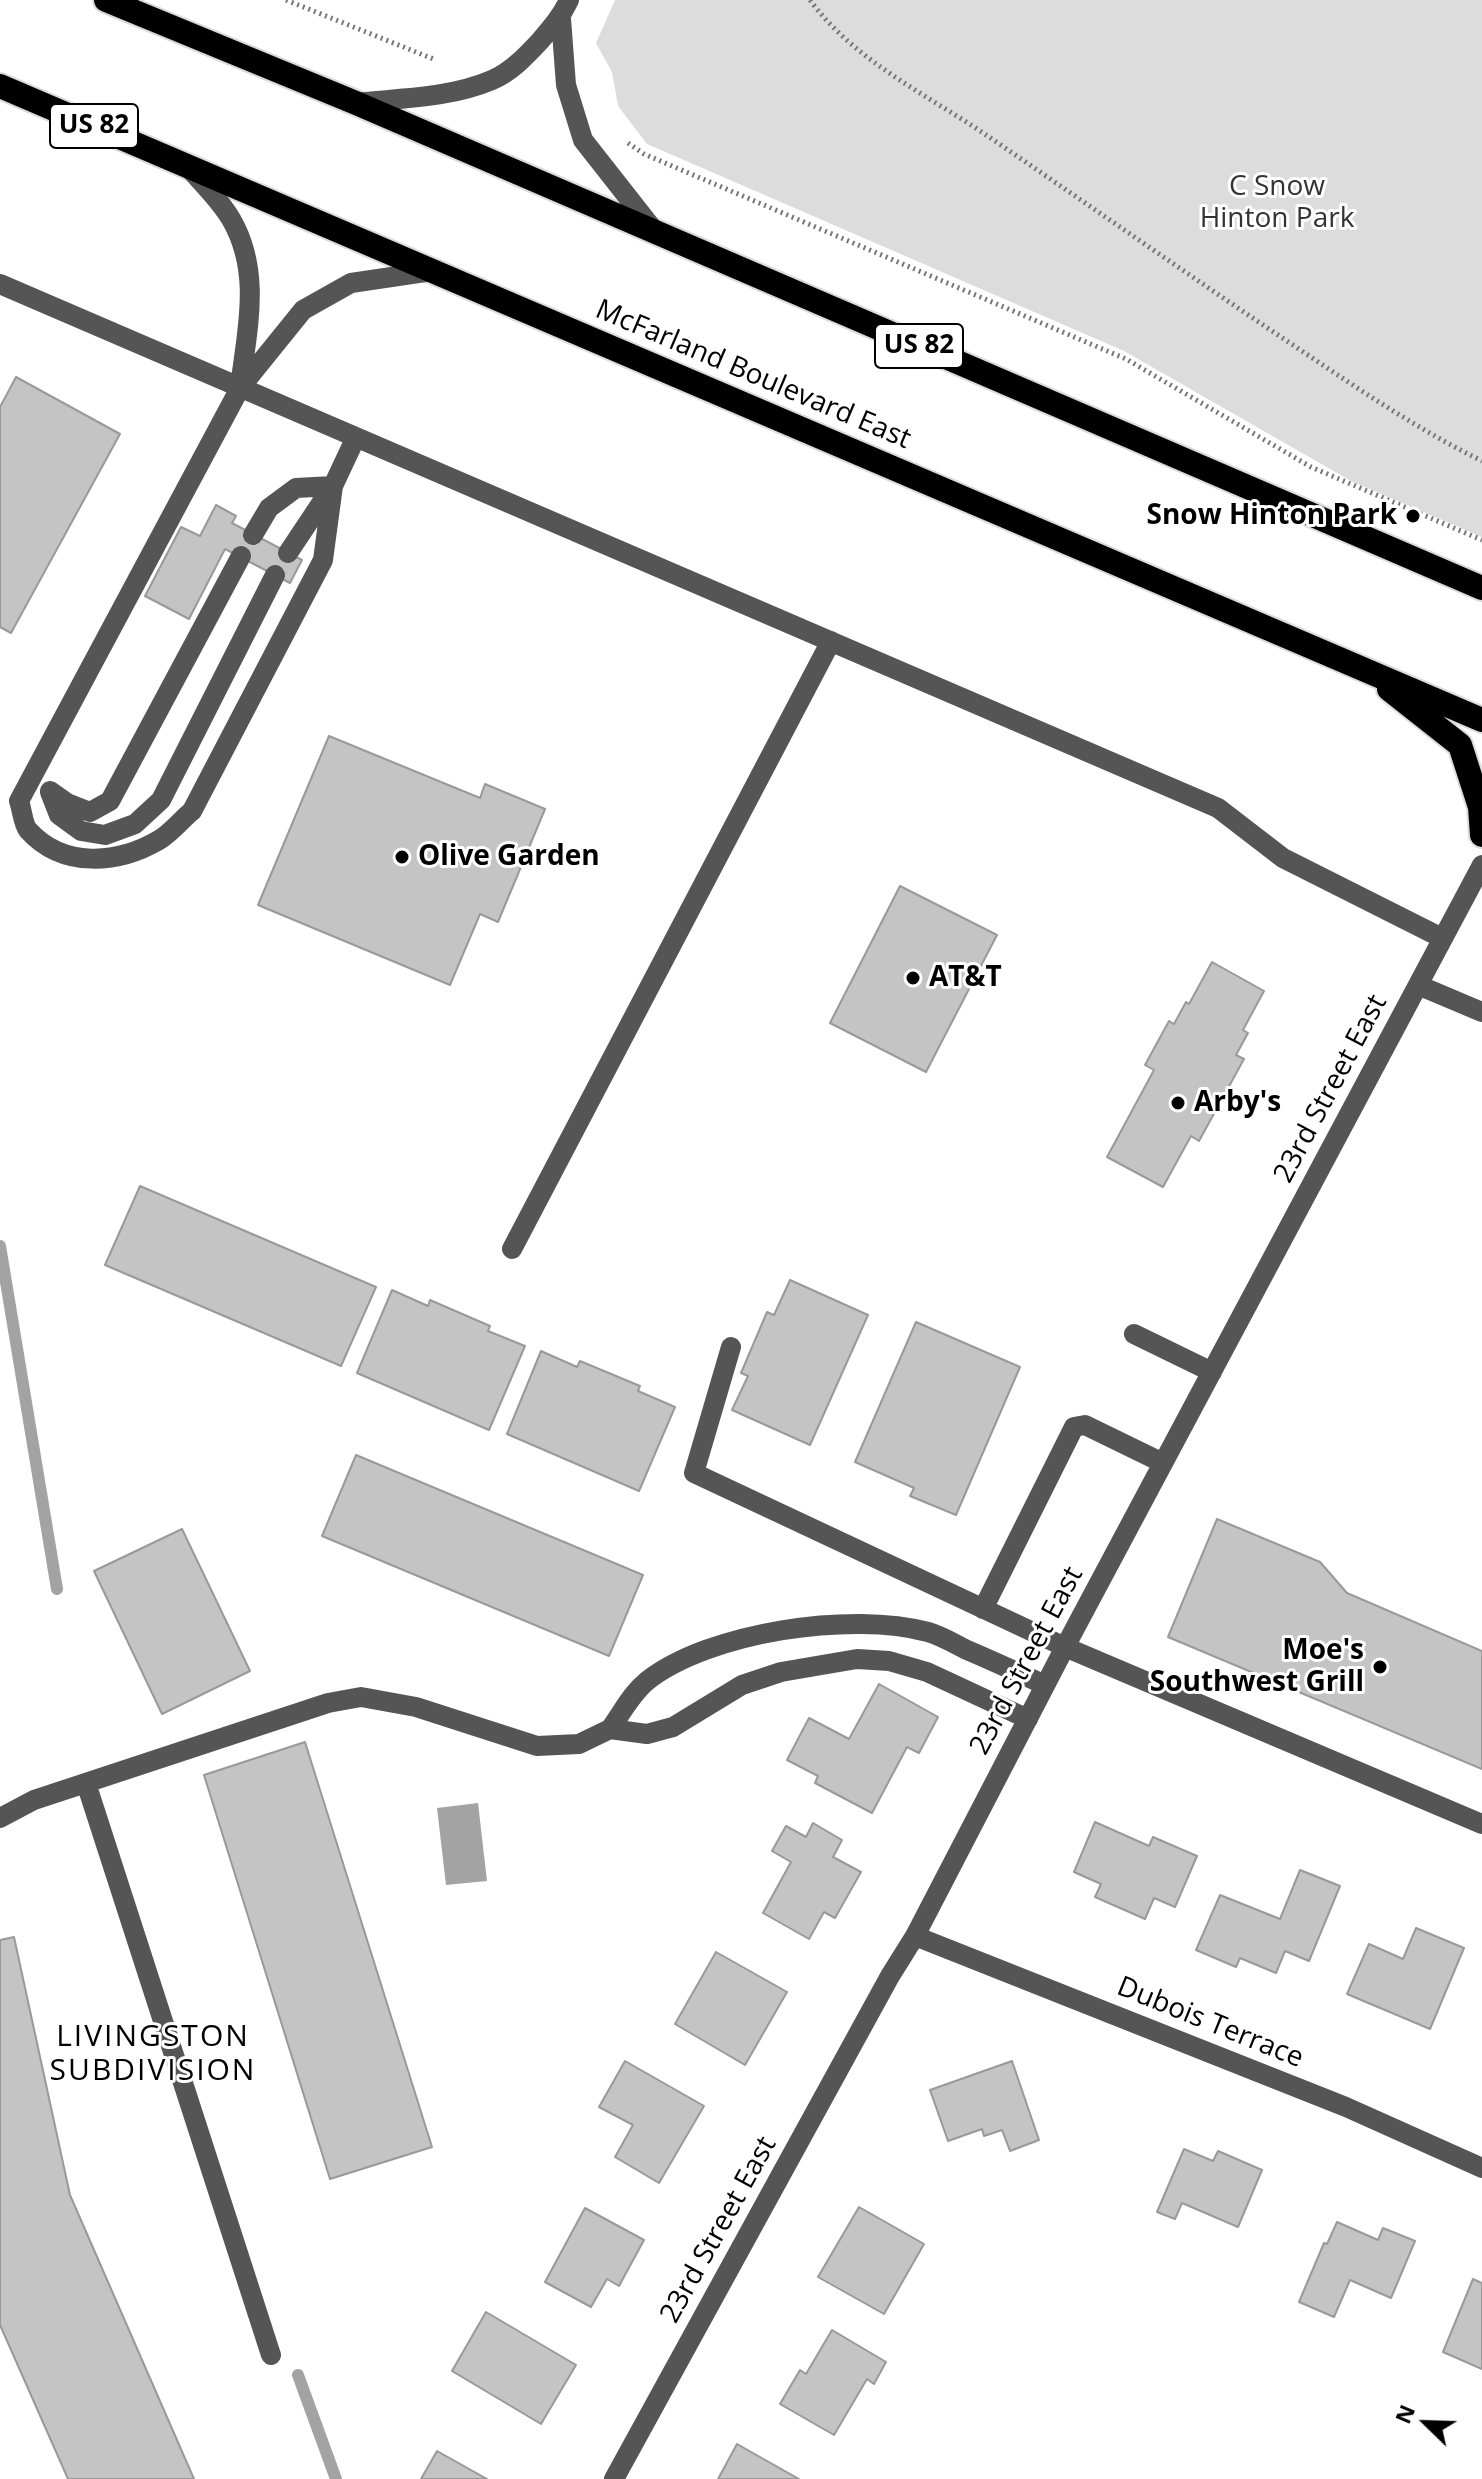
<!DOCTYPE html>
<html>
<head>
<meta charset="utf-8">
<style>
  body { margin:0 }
  #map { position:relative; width:1482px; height:2479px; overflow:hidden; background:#fff; font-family:"Open Sans",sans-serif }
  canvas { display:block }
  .north { position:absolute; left:1386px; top:2383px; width:80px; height:80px; -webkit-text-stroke:6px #fff; paint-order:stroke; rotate:293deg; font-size:22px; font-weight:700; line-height:32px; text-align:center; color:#000 }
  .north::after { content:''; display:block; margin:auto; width:28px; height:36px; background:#000; clip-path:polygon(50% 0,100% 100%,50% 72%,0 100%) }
</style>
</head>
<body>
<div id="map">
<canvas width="1482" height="2479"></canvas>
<div class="north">N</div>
</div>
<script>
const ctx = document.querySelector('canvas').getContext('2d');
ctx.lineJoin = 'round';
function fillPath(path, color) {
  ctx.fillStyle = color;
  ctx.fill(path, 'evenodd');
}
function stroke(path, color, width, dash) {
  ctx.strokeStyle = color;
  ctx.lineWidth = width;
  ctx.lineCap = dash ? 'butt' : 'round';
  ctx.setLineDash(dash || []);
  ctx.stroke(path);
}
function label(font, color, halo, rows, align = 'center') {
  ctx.font = font + ' "Open Sans",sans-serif';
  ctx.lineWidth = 6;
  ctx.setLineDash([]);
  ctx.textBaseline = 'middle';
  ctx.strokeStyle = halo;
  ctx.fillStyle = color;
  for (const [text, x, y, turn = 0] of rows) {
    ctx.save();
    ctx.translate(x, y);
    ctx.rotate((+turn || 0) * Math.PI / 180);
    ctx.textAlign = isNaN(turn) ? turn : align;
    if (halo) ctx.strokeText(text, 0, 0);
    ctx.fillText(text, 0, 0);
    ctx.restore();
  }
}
const green = new Path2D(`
  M615,0H1482V537L1351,481L1124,351L647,144L618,106L612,72L596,43Z`);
const water = new Path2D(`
  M478,1803L487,1881L446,1885L437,1808Z`);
const stream = new Path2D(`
  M0,1246L57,1589
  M298,2375L336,2479`);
const building = new Path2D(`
  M16,377L120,434L11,633L0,627V407Z
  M216,505L236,516L232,523L302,560L290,583L225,549L189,619L145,596L181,527L200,536Z
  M329,736L480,798L485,784L545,809L498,922L480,914L450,985L258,905Z
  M900,886L997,935L926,1072L830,1023Z
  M1212,962L1264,991L1243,1030L1248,1033L1236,1055L1244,1059L1199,1141L1191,1136L1163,1187L1107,1157L1154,1070L1145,1065L1169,1021L1174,1024L1186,1002L1189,1004Z
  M140,1186L376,1287L341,1366L105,1265Z
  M790,1280L868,1315L810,1445L732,1410L748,1376L741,1373L767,1312L774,1315Z
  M392,1290L428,1306L430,1300L490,1326L488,1331L525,1346L489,1430L357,1373Z
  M916,1322L1020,1367L956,1515L910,1496L914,1488L855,1462Z
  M541,1351L577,1367L580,1361L640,1386L638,1391L675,1407L639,1491L507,1434Z
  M356,1455L643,1575L609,1656L322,1536Z
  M1217,1519L1320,1562L1347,1593L1482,1651V1769L1168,1637Z
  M182,1529L250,1671L162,1714L94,1571Z
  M879,1684L938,1717L919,1753L907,1747L872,1813L815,1783L818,1776L787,1760L809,1718L849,1739Z
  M305,1742L432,2147L330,2179L204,1775Z
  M1095,1822L1149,1846L1153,1837L1197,1856L1175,1907L1154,1898L1145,1919L1095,1897L1101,1884L1074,1872Z
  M813,1823L842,1840L833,1857L861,1872L835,1918L824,1912L809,1939L763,1913L791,1862L772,1851L786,1826L806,1837Z
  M1300,1870L1340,1886L1309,1961L1285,1951L1276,1973L1240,1958L1236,1967L1196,1950L1220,1895L1280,1919Z
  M1416,1928L1464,1948L1430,2029L1347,1994L1369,1944L1403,1959Z
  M14,1937L70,2195L194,2479H68L0,2325V1940Z
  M716,1952L787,1992L745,2065L675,2024Z
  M625,2061L704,2106L659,2183L615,2157L633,2125L599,2107Z
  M1012,2061L1039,2140L1010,2151L1002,2130L984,2136L982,2129L948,2141L930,2090Z
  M1184,2149L1213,2161L1218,2151L1262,2170L1238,2227L1182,2203L1175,2219L1157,2212Z
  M859,2207L924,2244L884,2314L818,2277Z
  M585,2208L644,2240L619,2286L607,2279L591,2307L545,2282Z
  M1337,2222L1378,2240L1383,2228L1415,2241L1391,2298L1350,2280L1334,2317L1299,2302L1324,2243L1327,2244Z
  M1473,2279L1482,2283V2369L1443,2352Z
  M486,2312L576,2365L541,2424L452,2371Z
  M832,2330L886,2362L874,2384L867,2379L834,2435L780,2404L800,2370L806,2374Z
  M737,2444L799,2479H718Z
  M437,2451L487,2479H421Z`);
const path = new Path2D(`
  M286,0L436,60
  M810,0C855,62 930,96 992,139C1089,205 1184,272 1281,337C1347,381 1411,426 1482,461
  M628,143L644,154L1126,359L1311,467L1482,540`);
const minor = new Path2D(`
  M561,19L566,85L583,140L656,233
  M356,103C401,98 450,98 492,80C511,72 526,56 540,41C552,27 561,17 569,0
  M188,167C202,183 220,200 231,219C262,272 247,330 240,387
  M0,284L1218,808L1283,858L1442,938
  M356,437L333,486L323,560L192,811C181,820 171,833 159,840C118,864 63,869 28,830C23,824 22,809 19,801L240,388L303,310L351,283L432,271
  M253,535L269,508L296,488L333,486
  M288,553L330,490
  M50,791L67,803L90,812L110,801L241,556
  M50,792L59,815L81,831L105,835L135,824L161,800L275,575
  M1418,985L1482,1012
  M512,1249L831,641
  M1134,1334L1212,1372
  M731,1347L694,1473L1065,1647L1482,1824
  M983,1609L1074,1427L1085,1425L1163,1463
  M1028,1719L927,1672L889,1661L857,1659L781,1672L742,1685L673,1727L647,1734L610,1729C622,1713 631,1694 647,1681C709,1632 852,1611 928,1632C942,1636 955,1644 967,1650C993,1661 1019,1673 1045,1685
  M86,1783L271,2355
  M0,1818L34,1800L328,1703L361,1697L416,1707L537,1746L579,1744L610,1729
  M915,1936L1346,2107L1482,2168
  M614,2479L890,1976L915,1936L1065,1647L1482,865`);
const highway = new Path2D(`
  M106,0L356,103L1482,588
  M0,86L1482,720
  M1389,689L1460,745L1480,807L1482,835`);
const markers = [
  [1413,516,8,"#000"],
  [402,857,8,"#000"],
  [913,978,8,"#000"],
  [1178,1103,8,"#000"],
  [1380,1667,8,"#000"]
];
const shields = [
  [94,126,88],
  [919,346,88]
];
const shieldNames = [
  ["US 82",94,126],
  ["US 82",919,346]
];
const parkNames = [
  ["C Snow",1277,187],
  ["Hinton Park",1277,219]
];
const streetNames = [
  ["McFarland Boulevard East",753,375,23],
  ["23rd Street East",1331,1089,-62],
  ["23rd Street East",1027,1661,-62],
  ["Dubois Terrace",1210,2023,22],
  ["23rd Street East",719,2230,-61]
];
const poiNames = [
  ["Snow Hinton Park",1397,516,"right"],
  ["Olive Garden",418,857],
  ["AT&T",929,978],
  ["Arby's",1194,1103],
  ["Moe's",1364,1651,"right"],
  ["Southwest Grill",1364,1683,"right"]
];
const neighbourhoodNames = [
  ["LIVINGSTON",153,2037],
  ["SUBDIVISION",153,2071]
];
fillPath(green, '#dcdcdc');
fillPath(water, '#a3a3a3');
stroke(stream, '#a3a3a3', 12);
fillPath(building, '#c4c4c4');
stroke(building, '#999', 2);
stroke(highway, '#dbdbdb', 28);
stroke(path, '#777', 5, [2, 4]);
stroke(minor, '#555', 20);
stroke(highway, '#000', 24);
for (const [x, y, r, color] of markers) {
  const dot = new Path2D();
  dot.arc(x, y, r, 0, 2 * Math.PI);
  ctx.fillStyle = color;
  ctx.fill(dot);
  stroke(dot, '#fff', 3);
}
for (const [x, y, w] of shields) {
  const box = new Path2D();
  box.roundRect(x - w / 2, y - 22, w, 44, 6);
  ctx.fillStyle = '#fff';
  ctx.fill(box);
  stroke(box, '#000', 2);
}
label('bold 26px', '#000', null, shieldNames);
label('28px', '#333', '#fff', parkNames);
label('28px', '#000', '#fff', streetNames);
label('bold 28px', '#000', '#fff', poiNames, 'left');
ctx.letterSpacing = '2px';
label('30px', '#000', '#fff', neighbourhoodNames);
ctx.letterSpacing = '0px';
</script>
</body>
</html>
